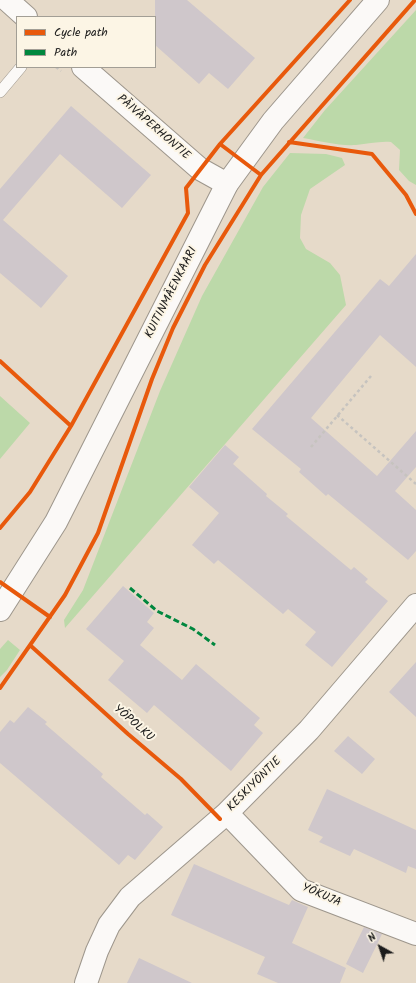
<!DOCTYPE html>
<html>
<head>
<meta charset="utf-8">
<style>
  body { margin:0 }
  #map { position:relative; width:416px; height:983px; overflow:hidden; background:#e6dac9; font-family:Kalam,sans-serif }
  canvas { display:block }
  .legend { position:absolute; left:16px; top:16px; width:140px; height:52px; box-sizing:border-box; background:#fcf5e5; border:1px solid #a29e95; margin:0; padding:5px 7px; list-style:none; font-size:12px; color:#1c1c1c }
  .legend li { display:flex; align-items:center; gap:8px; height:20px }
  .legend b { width:20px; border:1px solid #a29e95 }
  .north { position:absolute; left:360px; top:927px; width:40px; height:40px; -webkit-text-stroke:3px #fcf5e5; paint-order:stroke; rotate:320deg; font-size:11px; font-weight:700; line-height:16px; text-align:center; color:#1c1c1c }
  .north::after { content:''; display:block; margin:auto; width:14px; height:18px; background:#1c1c1c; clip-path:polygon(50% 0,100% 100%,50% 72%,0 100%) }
</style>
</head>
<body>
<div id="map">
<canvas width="416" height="983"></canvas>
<ul class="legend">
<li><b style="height:5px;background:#e8590c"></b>Cycle path</li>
<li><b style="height:5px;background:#00873e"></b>Path</li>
</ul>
<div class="north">N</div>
</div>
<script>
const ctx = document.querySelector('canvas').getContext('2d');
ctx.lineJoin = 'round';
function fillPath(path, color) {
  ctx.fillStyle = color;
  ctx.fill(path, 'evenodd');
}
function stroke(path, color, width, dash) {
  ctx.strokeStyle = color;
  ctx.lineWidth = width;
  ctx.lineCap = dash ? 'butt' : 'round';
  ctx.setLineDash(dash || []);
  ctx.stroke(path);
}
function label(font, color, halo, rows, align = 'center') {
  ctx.font = font + ' Kalam,sans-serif';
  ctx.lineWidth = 4;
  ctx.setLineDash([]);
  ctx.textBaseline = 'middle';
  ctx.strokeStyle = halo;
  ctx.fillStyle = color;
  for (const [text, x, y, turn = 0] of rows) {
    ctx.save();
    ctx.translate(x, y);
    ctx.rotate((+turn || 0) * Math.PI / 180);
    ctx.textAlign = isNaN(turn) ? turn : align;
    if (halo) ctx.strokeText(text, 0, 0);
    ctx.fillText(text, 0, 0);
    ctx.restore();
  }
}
const green = new Path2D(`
  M416,10V185L409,181L399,170L400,150L391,142C379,141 368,144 356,145C338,146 320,141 303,138L325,110Z
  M290,153L326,154L342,158L345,165L310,189L301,215L300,238L306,249L330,263L340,275L346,305L65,628L64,620L83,590L160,391L202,296L263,187Z
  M0,396L30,423L0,459Z
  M8,640L20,650L7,670L0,677V649Z`);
const building = new Path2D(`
  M155,0H187L255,58L228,89L209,73L199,84L155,45Z
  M71,106L151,175L122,208L60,154L3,220L68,276L41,308L0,273V189Z
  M416,254V367L380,335L311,418L377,476L416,431V467L395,491L416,510V551L408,560L328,494L326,496L299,472L301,469L252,429L380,279L389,286Z
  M225,445L239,457L233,464L267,494L266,496L288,514L286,516L351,570L354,567L368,579L365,582L388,601L332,667L305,645L316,632L288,609L283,614L218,560L214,564L192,545L219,513L189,487Z
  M123,586L154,613L147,622L154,628L140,645L182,680L196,664L260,718L254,725L263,733L231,771L154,705L147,713L108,680L124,661L86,629Z
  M416,662V717L389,692Z
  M28,707L47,722L45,724L103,774L101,777L145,815L147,813L163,827L135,860L128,855L119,865L0,763V732L10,720L14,723Z
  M348,736L375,759L362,774L334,751Z
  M327,789L416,830V869L408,866L406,873L354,849L350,856L319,842L323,837L308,830Z
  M194,864L289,905L292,900L308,907L292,943L346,968L340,983H278L257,974L265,957L171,915Z
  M364,927L382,934L363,973L346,964Z
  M139,958L192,983H127Z`);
const path = new Path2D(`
  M56,67L61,71
  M337,415L416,484
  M311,447L371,376`);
const lane = new Path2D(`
  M0,92L21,67`);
const street = new Path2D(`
  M7,0L26,17
  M83,67L200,169L227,184
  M227,813L301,890L416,934
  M86,983L97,951L109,925L130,897L227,813L309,730L416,605`);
const secondary = new Path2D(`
  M0,610L56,522L227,184L273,121L378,0`);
const quiet = new Path2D(`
  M130,588L157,611L193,629L215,645`);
const cycleway = new Path2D(`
  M289,142L372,154L406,195L416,214
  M220,144L261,175
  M0,361L71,426
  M0,528L30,492L71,426L188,213L186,188L220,144L350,0
  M0,582L50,617
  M31,646L128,734L181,779L220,819
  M0,688L65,595L98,533L152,379L173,328L205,265L261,175L415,0`);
const streetNames = [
  ["PÄIVÄPERHONTIE",153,128,41],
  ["KUITINMÄENKAARI",172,293,-63],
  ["YÖPOLKU",133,724,41],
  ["KESKIYÖNTIE",255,785,-45],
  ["YÖKUJA",321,896,24]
];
fillPath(green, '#bcd9a9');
fillPath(building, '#cfc7cb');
stroke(lane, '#9d968c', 12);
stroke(street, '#9d968c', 24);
stroke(secondary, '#9d968c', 24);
stroke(path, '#c6c3bf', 2.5, [3, 3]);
stroke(lane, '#fbf9f7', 11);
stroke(street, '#fbf9f7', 22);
stroke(secondary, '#fbf9f7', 22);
stroke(quiet, '#00873e', 3, [6, 3]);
stroke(cycleway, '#e8590c', 4);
label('12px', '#1c1c1c', '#fcf5e5', streetNames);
</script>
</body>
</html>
